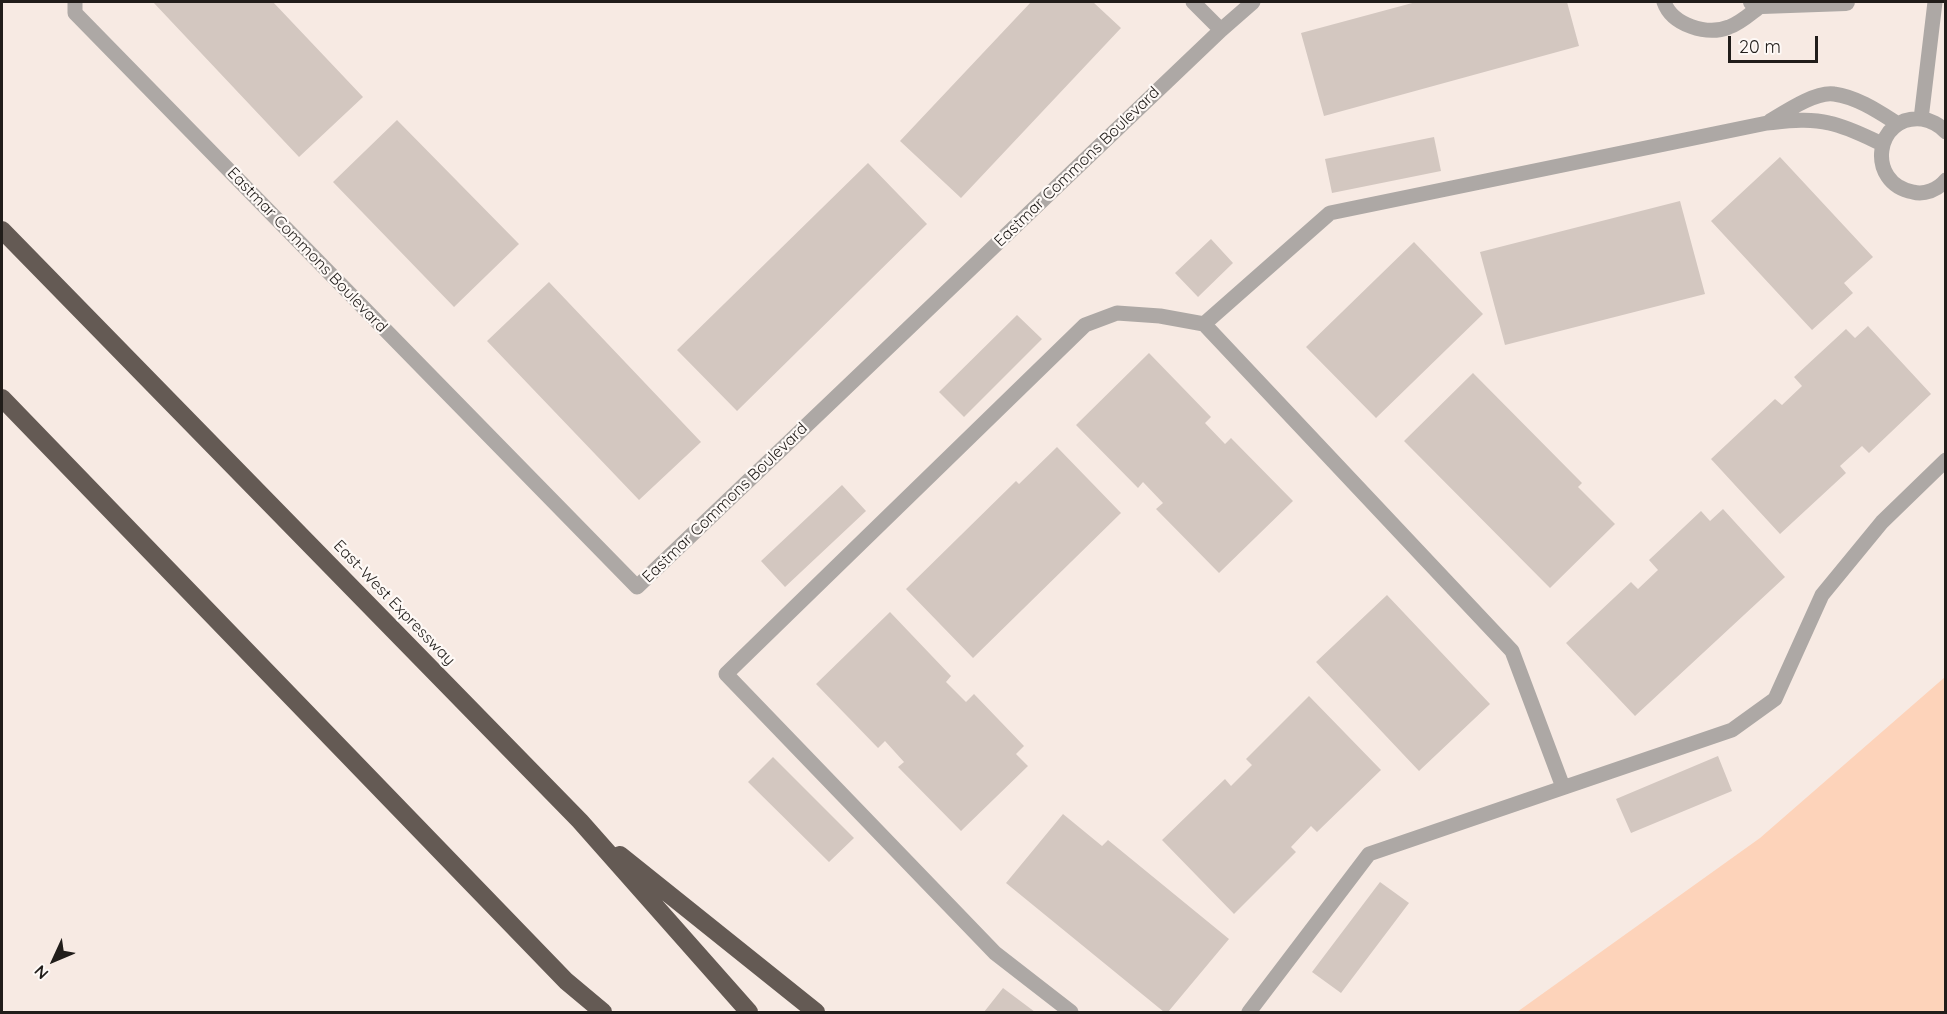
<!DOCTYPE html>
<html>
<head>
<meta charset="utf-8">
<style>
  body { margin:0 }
  #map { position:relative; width:1947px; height:1014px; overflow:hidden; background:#f7eae3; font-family:Quicksand,sans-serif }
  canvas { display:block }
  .frame { position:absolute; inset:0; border:3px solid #211d1a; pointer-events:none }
  .north { position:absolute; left:24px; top:930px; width:60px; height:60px; -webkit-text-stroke:4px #fef9f6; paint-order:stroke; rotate:226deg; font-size:16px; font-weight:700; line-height:24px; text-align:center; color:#211d1a }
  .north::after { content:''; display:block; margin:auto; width:21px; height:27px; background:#211d1a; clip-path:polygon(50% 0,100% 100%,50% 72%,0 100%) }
  .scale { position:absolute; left:1728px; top:36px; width:90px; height:27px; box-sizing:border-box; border:3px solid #211d1a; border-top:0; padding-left:8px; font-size:18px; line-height:21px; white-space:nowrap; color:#211d1a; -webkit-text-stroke:4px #fef9f6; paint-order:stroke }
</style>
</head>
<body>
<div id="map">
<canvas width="1947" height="1014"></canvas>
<div class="frame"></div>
<div class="north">N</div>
<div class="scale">20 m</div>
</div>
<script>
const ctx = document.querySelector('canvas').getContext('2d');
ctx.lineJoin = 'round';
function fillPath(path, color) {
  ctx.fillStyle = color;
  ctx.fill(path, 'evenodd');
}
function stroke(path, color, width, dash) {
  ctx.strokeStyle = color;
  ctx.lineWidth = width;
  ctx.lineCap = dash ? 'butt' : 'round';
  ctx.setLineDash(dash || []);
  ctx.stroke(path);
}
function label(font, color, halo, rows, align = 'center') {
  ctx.font = font + ' Quicksand,sans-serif';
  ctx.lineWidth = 4.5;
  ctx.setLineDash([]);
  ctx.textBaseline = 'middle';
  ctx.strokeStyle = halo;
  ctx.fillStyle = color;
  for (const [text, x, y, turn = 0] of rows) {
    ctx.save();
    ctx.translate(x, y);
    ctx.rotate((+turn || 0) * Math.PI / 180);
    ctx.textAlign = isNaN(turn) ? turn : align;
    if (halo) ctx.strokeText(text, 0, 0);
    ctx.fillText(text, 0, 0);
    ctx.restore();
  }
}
const green = new Path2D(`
  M1945,677V1012H1517L1760,838Z`);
const building = new Path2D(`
  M153,2H273L363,97L299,157Z
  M1031,2H1093L1121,28L961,198L900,141Z
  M1416,2H1567L1579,46L1324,116L1301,33Z
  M397,120L519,244L454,307L333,182Z
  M1434,137L1441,171L1332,193L1325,159Z
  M1780,157L1873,257L1844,283L1853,293L1812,330L1711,221Z
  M868,163L927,224L737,411L677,350Z
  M1680,201L1705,294L1505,345L1480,252Z
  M1211,239L1233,263L1198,297L1175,273Z
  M1414,242L1483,314L1376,418L1306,347Z
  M549,282L701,442L639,500L487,341Z
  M1017,315L1042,339L964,417L939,392Z
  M1868,326L1931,394L1869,453L1862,446L1840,466L1846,473L1780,534L1711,459L1775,399L1782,405L1802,386L1794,377L1846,329L1855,338Z
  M1149,353L1211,417L1205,423L1225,444L1231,438L1293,501L1219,573L1156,509L1163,503L1143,482L1138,488L1076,425Z
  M1473,373L1582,483L1578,487L1615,524L1550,588L1404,441Z
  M1057,447L1121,513L973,658L906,589L1016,481L1019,484Z
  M842,485L866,511L785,587L761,561Z
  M1723,509L1785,577L1635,716L1566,643L1631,582L1638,589L1658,570L1649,560L1701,511L1710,521Z
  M1387,595L1490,704L1419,771L1316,662Z
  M890,612L951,676L946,682L966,702L974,694L1024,746L1016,754L1028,766L961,831L898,767L904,762L885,741L878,748L816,684Z
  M1309,696L1381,770L1317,832L1311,826L1291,847L1296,852L1234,914L1162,840L1225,779L1231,786L1252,765L1246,759Z
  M1718,756L1732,791L1631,833L1616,799Z
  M773,757L854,838L829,862L748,782Z
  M1063,814L1102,846L1108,840L1229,939L1168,1012H1164L1006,883Z
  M1380,882L1409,903L1341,993L1312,972Z
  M1003,988L1035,1012H984Z`);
const service = new Path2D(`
  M75,2V13L637,587L1221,30L1193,2
  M1664,2C1672,25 1707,36 1729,27C1741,23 1752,12 1762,5
  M1221,30L1253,2
  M1921,119L1935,2
  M1770,121C1785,112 1816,91 1834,94C1857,97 1879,112 1898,124
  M1946,132C1940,125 1930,120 1922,119C1875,114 1865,183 1913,192C1924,195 1938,190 1946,180
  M1204,324L1512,651L1563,787
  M1071,1012L995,953L726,674L1085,325L1117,313L1160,316L1204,324L1330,213L1767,123C1787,121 1809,118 1829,123C1848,127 1865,136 1882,144
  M1249,1012L1369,854L1732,730L1775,699L1822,595L1882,522L1946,460`);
const minor = new Path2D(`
  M1752,2L1762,5L1846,2`);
const motorway = new Path2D(`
  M2,230L580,821L749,1012
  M2,398L566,981L603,1012
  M620,855L816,1012`);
const streetNames = [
  ["Eastmar Commons Boulevard",1077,167,-44],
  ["Eastmar Commons Boulevard",307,250,46],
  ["Eastmar Commons Boulevard",725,503,-44],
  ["East-West Expressway",394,603,46]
];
fillPath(green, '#fdd3ba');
fillPath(building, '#d3c7c0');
stroke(service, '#ada8a5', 15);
stroke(minor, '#ada8a5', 18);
stroke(motorway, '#645a54', 18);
label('16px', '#211d1a', '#fef9f6', streetNames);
</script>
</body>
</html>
